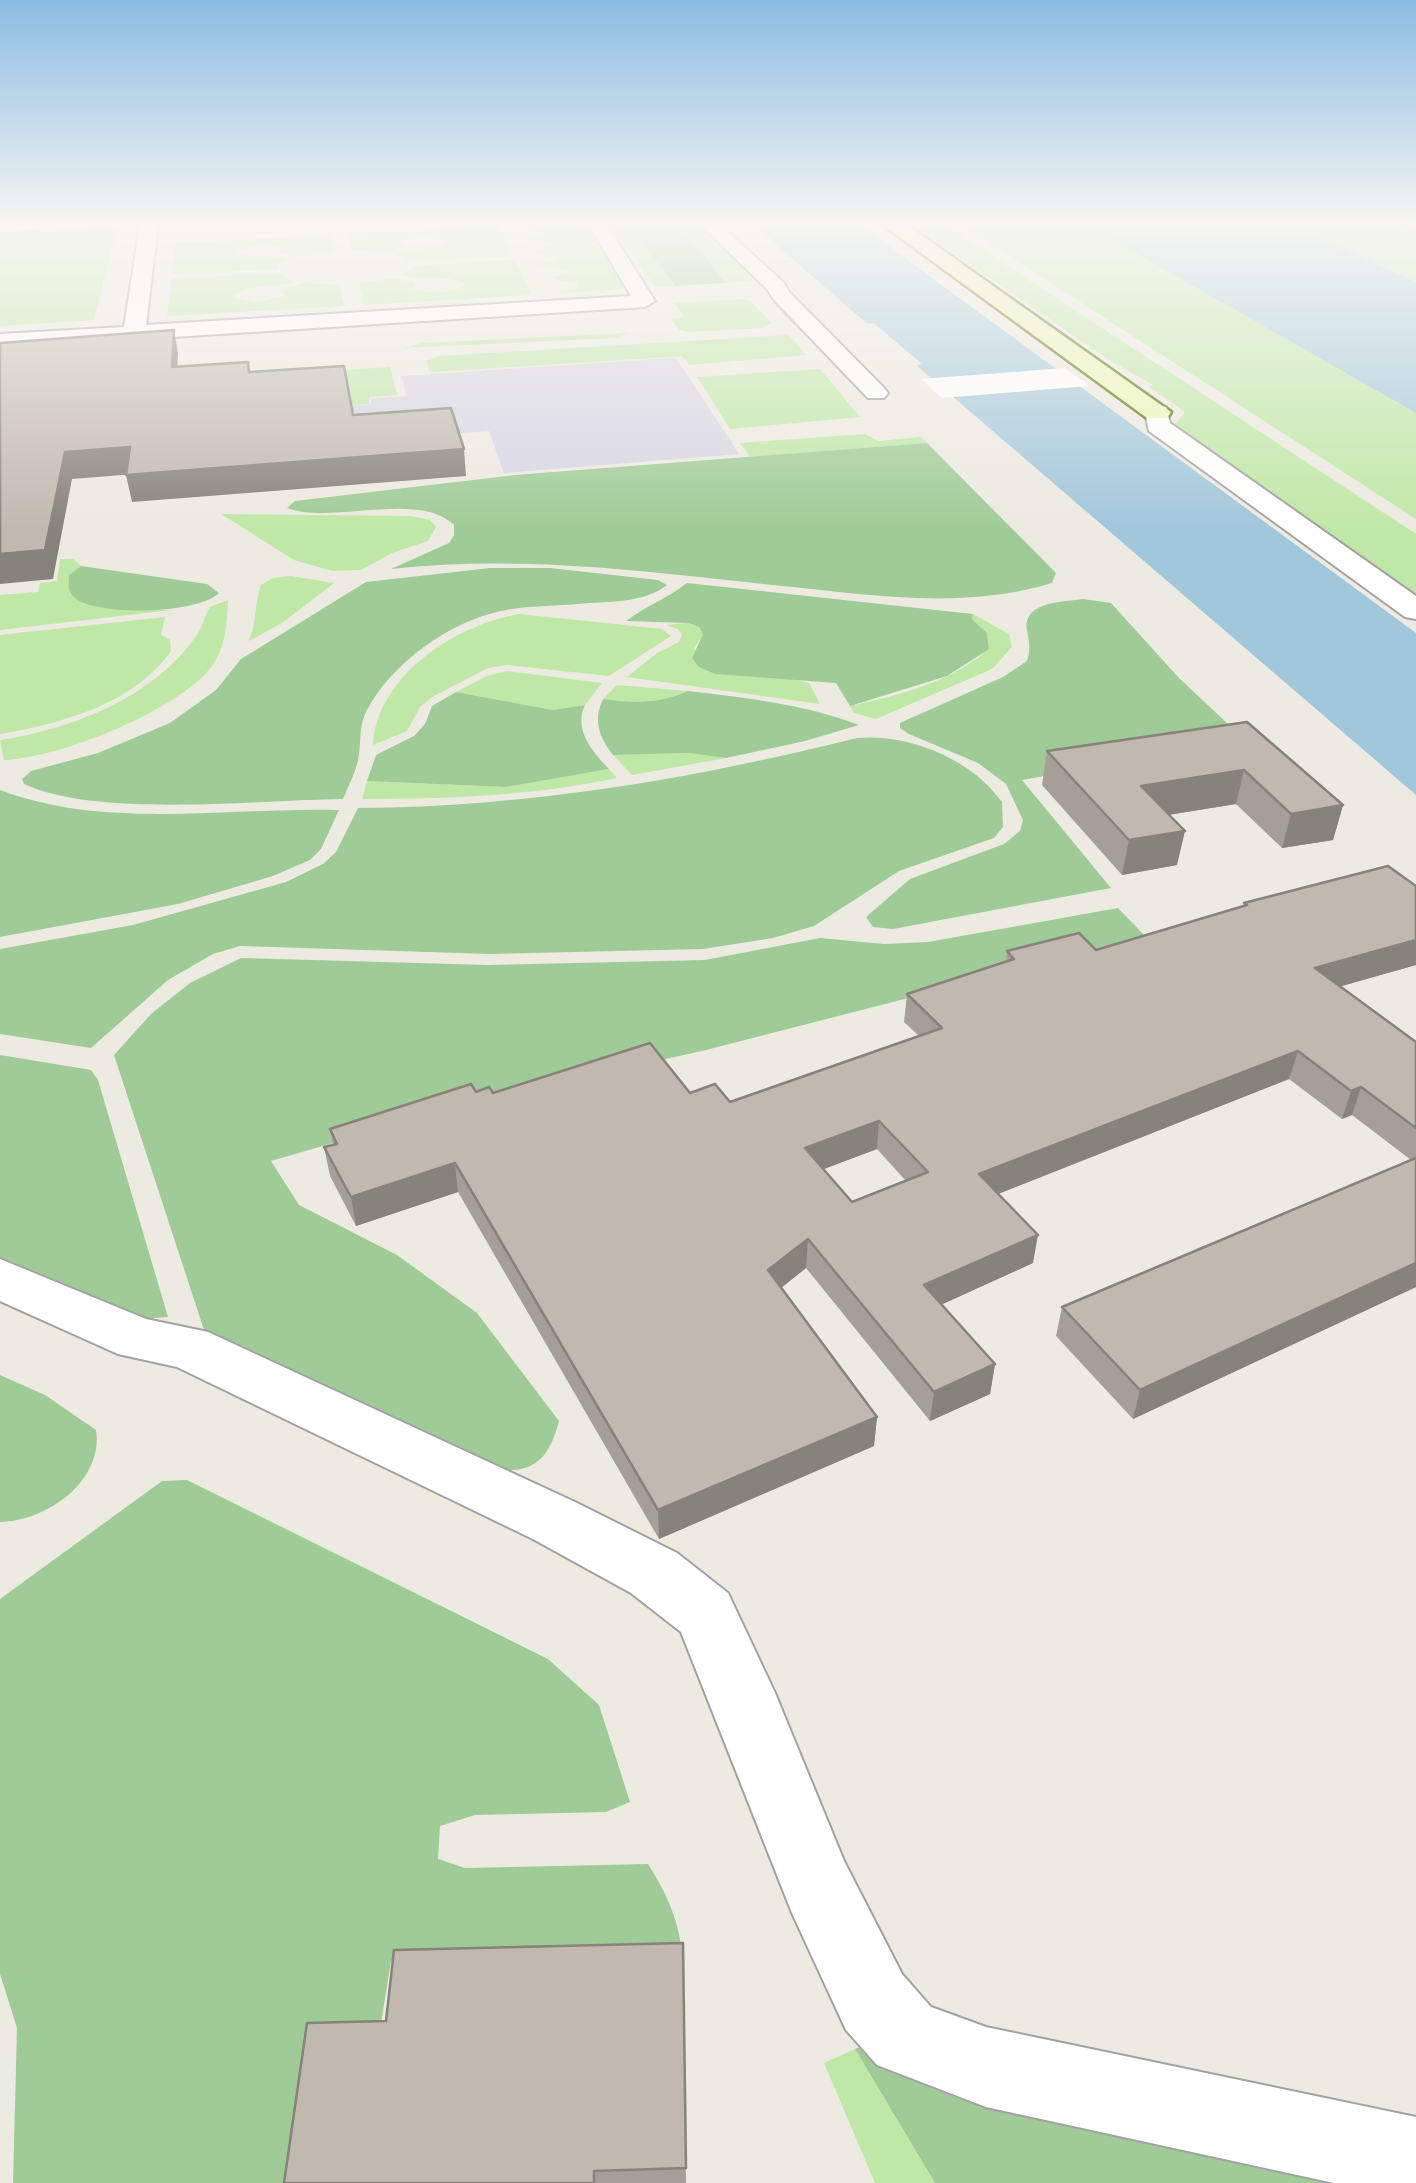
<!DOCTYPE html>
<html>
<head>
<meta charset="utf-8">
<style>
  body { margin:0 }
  canvas { display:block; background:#edeae1 }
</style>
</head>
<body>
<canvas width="1416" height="2183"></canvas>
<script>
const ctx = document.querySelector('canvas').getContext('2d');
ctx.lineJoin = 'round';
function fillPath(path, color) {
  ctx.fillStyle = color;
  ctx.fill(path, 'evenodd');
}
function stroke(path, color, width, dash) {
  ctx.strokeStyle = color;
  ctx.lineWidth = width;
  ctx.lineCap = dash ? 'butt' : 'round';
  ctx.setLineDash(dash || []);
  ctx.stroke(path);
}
const grass = new Path2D(`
  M535,225H585L627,289L555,293L575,289L578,284L548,278L567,274L570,270L540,265L562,257L533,252L555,244L527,239L548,233L520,227Z
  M611,225H629L675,286L655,287Z
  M679,225H698L755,280L726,283Z
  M912,225H945L1416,534V599L1173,426L1185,412L1149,387L1153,385L1109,360Z
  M961,225H1086L1416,413V519Z
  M1291,225H1407L1416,229V282Z
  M498,226L513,256L412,261L394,253L439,246L448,241L423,236L400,241L404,246L385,252L352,250L348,234Z
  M117,227L94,320L0,326V233Z
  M331,235L334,251L299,256L280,253L284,247L261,244L235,251L244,256L291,259L279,263L277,269L172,274L175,243Z
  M515,260L532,295L363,305L359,284L393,278L416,283L414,289C430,294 451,295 465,284C447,274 421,280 400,275L411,271L413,266Z
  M277,273L295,282C277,287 243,283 233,298L258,302L285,296L283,290L304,283L340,285L344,306L167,316L172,279Z
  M742,299L750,301L772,323L763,328L688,332L679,330L671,319L684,317L674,303Z
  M628,333L616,338L403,348L423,343Z
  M789,335L806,355L689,365L682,356L433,372L429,371L426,361L440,356Z
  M390,367L397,395L369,397V404L352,405L349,390L256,396L107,385Z
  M820,369L860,417L730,429L697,377Z
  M865,434L878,441L922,437L927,443L750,457L740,443Z
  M221,514L411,516L430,520L436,527L428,541L392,553L361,570L332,571L294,560Z
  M60,559H73L81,566L69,575L97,607L172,610L0,630V595L38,592L40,583L57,581Z
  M291,576L334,583L282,623L249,641C257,622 254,604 261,585L273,578Z
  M228,600C227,622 226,647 212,666C178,711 59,758 4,760L0,740C73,729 153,698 197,635C203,627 204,616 210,607Z
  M519,614L662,629L671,636L609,676L507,665L488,668L432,697L420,707L407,731L373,745C377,676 455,625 519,614Z
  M973,614L1009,634L1012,647L992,669L876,719L854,713L850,706C896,696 954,682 989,648L987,633L972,618Z
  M165,617L161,635L170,640L171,651C134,704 60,724 0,734V635Z
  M688,623L699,627L703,634L694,649L715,674L779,676L809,683L820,704L627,677L657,653L679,642L682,635L678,629L666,625Z
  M507,671L602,683L585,705L553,710L456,692L487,676Z
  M617,685L688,691C659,704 634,703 603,699Z
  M690,753L726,758L632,775L613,755Z
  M609,769L617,778C532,796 448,799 362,799L367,781L506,787Z
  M855,2049L935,2183H875L824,2063Z`);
const forest = new Path2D(`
  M629,225H679L726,283L675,286Z
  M927,443L1056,573L1052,583C959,611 867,594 772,585C642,571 521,555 391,569L449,543L454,535V525C418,490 333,525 287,508L295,501L515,475Z
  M81,566L207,584L219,593C199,614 95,617 74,597C67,591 69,584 69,575Z
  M490,568H550L658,580L667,585C643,604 607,601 578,604C552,606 525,606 501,611C449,622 392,663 367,710C359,725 361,739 359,755C357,770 349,784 343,799C259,800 97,818 24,784L22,779L31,771L98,753L170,723L216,690L241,659L366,582Z
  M687,583L973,614L972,619L987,633L989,649L947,676L850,706L836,683L715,674L699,667L692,658L703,634L699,627L688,623L626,621C646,606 668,598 687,583Z
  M1083,599L1111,603L1179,678L1246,741L1022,780L1111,888L893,929L873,927L866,917L910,879L1004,844L1020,831L1023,820L1006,784L978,763L909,734L900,728V723L1003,677L1027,661C1031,648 1029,643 1027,630C1023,601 1064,602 1083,599Z
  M688,691C746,698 804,704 859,725L805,741L726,758L690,753L613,755C599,737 593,720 603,699C634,703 659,704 688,691Z
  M456,692L553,710L585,705C573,730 593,752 609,769L506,787L367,781L376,755L414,736L425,724L432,706Z
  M857,738C908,733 972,759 1002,802L1003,827L994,838L899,871L814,926L773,938L703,949L490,954L240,946L213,954L168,980L91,1048L0,1034V949L133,925L286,882L323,864L336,852L358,808C527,807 693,779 857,738Z
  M0,790C105,830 228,807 339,810L321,849L310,860L273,876L178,904L0,937Z
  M1118,908L1146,937L702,1051L491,1097L271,1161L299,1205L397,1255L477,1313L559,1421C549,1459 534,1475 492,1469L205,1333L114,1055L151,1014L190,983L241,958L489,965L705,960L820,938L884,944L928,942Z
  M0,1055L91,1070L98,1080L168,1317L142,1319L0,1257Z
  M0,1375L45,1395L96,1430C104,1480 48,1521 0,1522Z
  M187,1480L548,1659L599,1705L630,1802L606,1812L475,1815L440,1826L438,1859L465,1868L648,1864C667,1894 679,1920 682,1955L391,1961L380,2030L311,2031L284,2183H13L17,2028L0,1974V1599L162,1481Z
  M876,2041L1416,2183H935L855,2049Z`);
const plaza = new Path2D(`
  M676,358L739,454L504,473L489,431L356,441L350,406L371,404L370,399L406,396L402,376Z`);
const water = new Path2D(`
  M754,225H860L1416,633V795L916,365L922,364L874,323H866Z
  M1086,225H1291L1416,282V413Z`);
const pier = new Path2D(`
  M1065,368L1089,386L942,398L921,379Z`);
const street = new Path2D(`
  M0,225H45L36,230L0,232Z
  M140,225H158L146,325L631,296L589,225H607L655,301L645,307L0,348V334L124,327Z
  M701,225H720L783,282L790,293L884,388L888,393L884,398H868L774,300L767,289Z
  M1404,225H1416V231Z
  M1157,405L1166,407L1170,423L1416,596V619L1405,617L1149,431L1145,412Z
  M0,1259L146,1319L208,1332L577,1503L677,1553L728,1593L775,1693L844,1861L902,1974L931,2007L986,2027L1416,2117V2183H1334L986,2107L877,2065L846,2030L792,1913L681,1632L631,1593L533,1539L177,1367L118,1354L0,1301Z`);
const secondary = new Path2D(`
  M883,225H907L1171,412L1167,418H1147Z`);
const wall = new Path2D(`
  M1247,722L1343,805L1333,840L1282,848L1236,804L1169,815L1177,865L1122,875L1042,785L1047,751Z
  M1244,903L1416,965L1340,986L1416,1042V1287L1133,1419L1056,1336L1062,1307L1411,1160L1352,1115L1342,1119L1289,1079L998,1194L1033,1263L942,1304L995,1364L990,1394L930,1421L806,1268L781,1288L877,1417L874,1446L659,1539L458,1192L356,1226L330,1176L324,1147L333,1145L330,1129L476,1092L690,1093L730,1102L919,1036L904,1022L907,994L1006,962L1007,951L1096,950L1243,906ZM877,1149L906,1181L852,1202L823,1169Z
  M683,1943L686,2183H284L386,2021Z`);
const shadedWall = new Path2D(`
  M174,330L178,353L176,392L172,367Z
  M130,447L135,474L72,479L53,579L0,584V554L65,452Z
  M464,449L466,476L132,502L126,475Z
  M1244,770L1236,804L1135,820L1141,786Z
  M1343,805L1333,840L1282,848L1291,814Z
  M1185,831L1177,865L1122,875L1129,840Z
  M1416,940V965L1307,996L1315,968Z
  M1298,1051L1289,1079L975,1203L979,1174Z
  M1361,1087L1352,1115L1342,1119L1351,1091Z
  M879,1121L877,1149L803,1177L805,1148Z
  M455,1163L458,1192L356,1226L351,1197Z
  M1038,1235L1033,1263L921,1314L924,1285Z
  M808,1239L806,1268L767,1299L768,1270Z
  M1416,1263V1287L1133,1419L1140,1390Z
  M995,1364L990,1394L930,1421L934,1392Z
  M877,1417L874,1446L659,1539L658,1510Z`);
const building = new Path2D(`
  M174,330L172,367L248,362L249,372L344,366L353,415L451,408L464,449L126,475L130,447L65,452L45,550L0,554V343Z
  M1247,722L1343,805L1291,814L1244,770L1141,786L1185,831L1129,840L1047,751Z
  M1388,866L1416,886V940L1315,968L1416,1042V1128L1361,1087L1351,1091L1298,1051L979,1174L1038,1235L924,1285L995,1364L934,1392L808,1239L768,1270L877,1417L658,1510L455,1163L351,1197L324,1147L337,1144L330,1129L471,1084L476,1092L489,1087L493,1093L650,1043L690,1093L715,1084L730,1102L942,1028L907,994L1014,959L1007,951L1079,933L1096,950L1247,905L1244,903ZM879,1121L928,1172L852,1202L805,1148Z
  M1416,1158V1263L1140,1390L1062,1307Z
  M683,1943L686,2168L594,2171V2183H284L307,2023L386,2021L394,1950Z`);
fillPath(grass, '#bfe8a6');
fillPath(forest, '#9fcc96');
fillPath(plaza, '#d7d5e3');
fillPath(water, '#a1c7db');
fillPath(pier, '#fff');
stroke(street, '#a2a2a2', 4);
stroke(secondary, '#586f06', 5);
fillPath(street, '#fff');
fillPath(secondary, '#edf8b4');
fillPath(wall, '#a69f97');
fillPath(shadedWall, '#87827b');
fillPath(building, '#c1b9b0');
stroke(building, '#87827b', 2.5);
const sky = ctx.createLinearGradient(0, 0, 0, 530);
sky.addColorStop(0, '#8bbce3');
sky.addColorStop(0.42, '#f7f6f2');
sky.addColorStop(1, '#f7f6f200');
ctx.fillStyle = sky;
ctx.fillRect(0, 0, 1416, 530);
</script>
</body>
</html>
